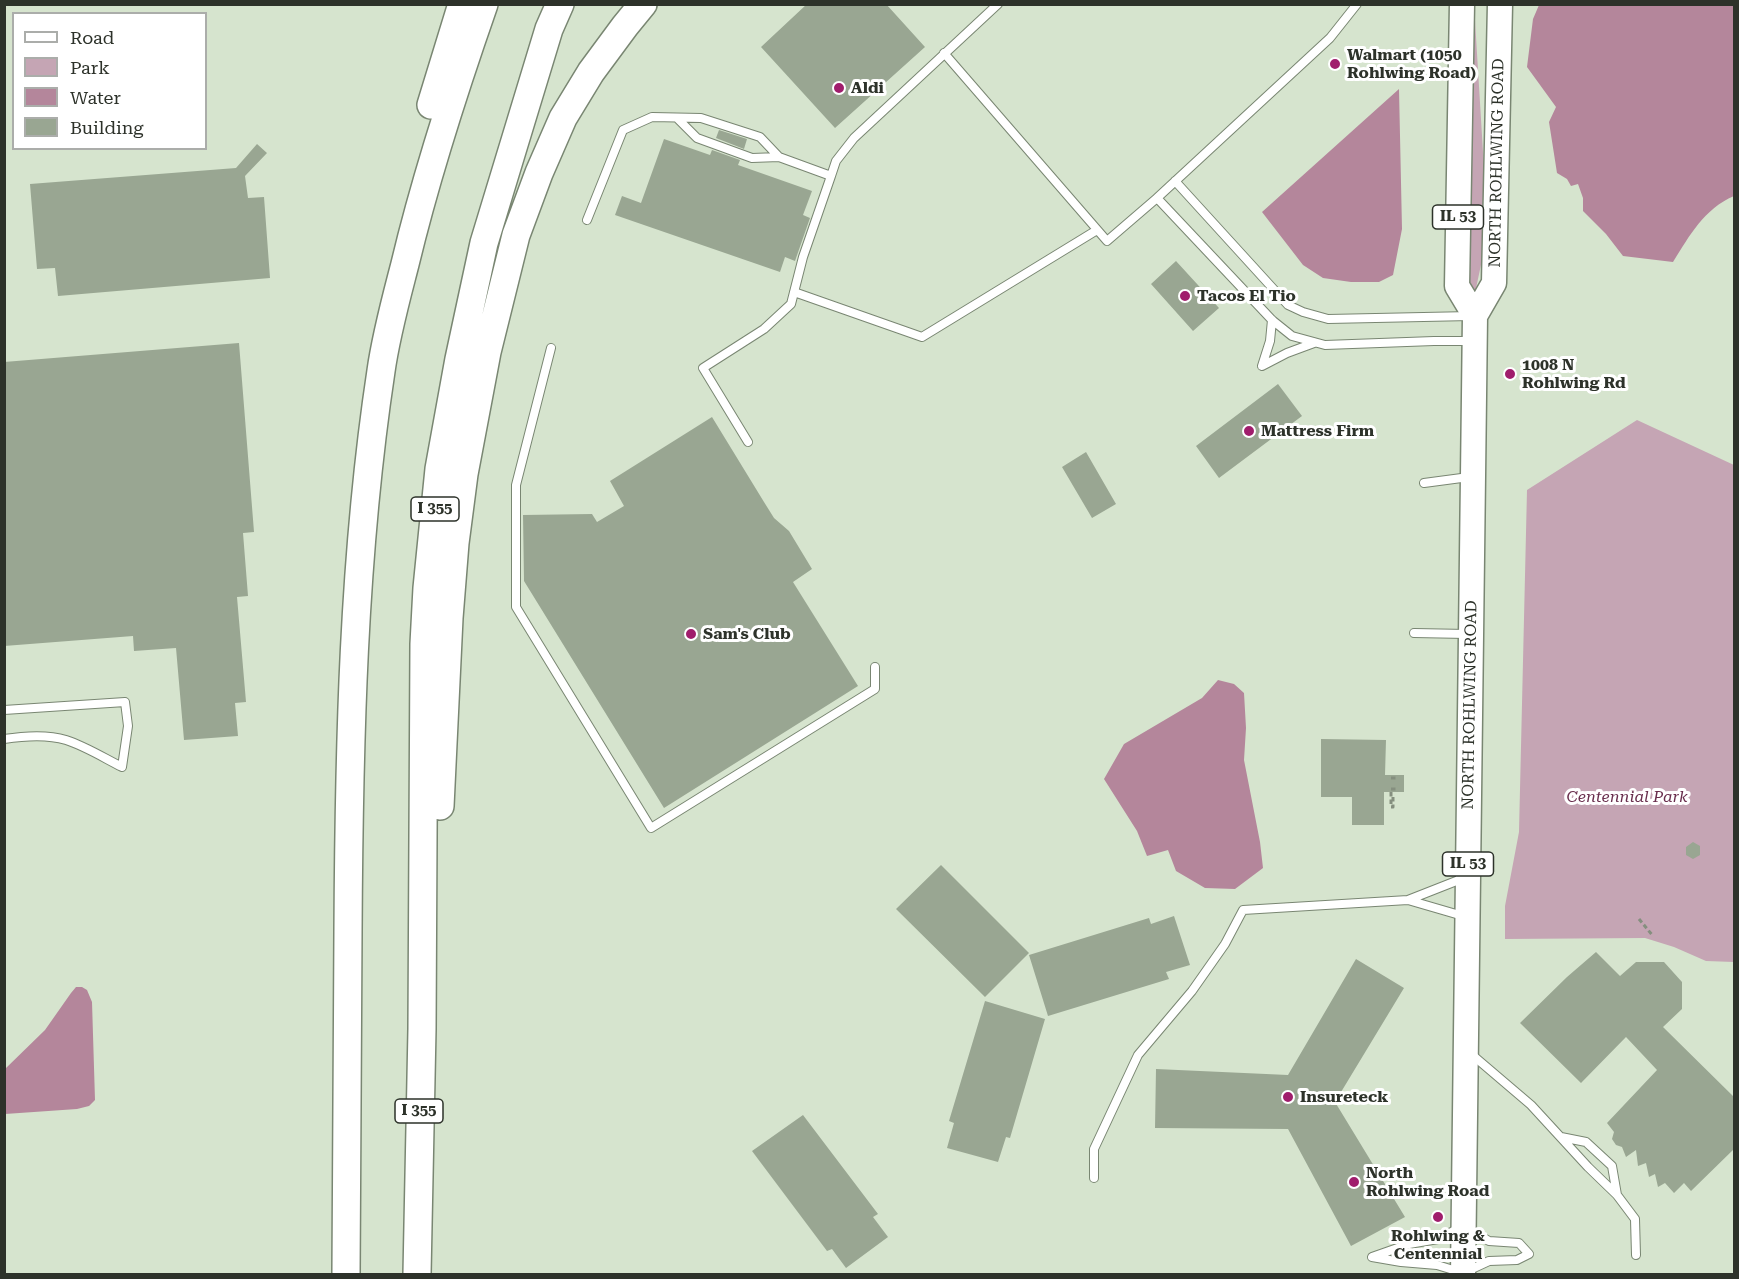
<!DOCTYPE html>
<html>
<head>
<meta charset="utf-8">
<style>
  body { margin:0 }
  #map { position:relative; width:1739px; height:1279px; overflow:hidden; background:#d6e4ce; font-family:"Roboto Serif",serif }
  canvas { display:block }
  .frame { position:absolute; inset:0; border:6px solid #2d322a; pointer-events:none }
  .legend { position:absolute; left:12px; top:12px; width:195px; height:138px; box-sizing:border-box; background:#fff; border:2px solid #abadaa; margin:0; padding:8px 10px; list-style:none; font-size:18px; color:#2d322a }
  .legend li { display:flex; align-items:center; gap:12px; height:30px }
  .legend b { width:30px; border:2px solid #abadaa }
</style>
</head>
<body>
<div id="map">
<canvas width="1739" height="1279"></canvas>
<div class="frame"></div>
<ul class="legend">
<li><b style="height:8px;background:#fff"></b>Road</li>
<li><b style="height:16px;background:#c5a5b4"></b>Park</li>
<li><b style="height:16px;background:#b4869b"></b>Water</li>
<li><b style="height:16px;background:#99a692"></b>Building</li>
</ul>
</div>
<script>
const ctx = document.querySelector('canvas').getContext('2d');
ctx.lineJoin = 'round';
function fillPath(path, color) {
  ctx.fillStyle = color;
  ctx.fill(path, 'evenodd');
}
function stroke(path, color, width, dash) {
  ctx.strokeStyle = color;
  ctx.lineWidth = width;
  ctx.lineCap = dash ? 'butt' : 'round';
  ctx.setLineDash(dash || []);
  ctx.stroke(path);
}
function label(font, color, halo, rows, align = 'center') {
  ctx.font = font + ' "Roboto Serif",serif';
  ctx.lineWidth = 6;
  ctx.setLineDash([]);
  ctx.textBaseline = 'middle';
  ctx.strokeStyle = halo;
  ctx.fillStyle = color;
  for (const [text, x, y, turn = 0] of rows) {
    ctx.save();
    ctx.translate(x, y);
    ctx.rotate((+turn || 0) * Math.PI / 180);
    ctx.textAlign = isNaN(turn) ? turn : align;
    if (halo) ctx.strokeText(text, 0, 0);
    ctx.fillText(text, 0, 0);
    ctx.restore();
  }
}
const green = new Path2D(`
  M1474,4L1487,218L1485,246L1475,293L1469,295V5Z
  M1637,420L1734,465V962L1706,961L1674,947L1645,938L1505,939V906L1519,832L1527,490Z`);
const water = new Path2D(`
  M1539,5H1734V196C1704,209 1690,235 1673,262L1623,256L1606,234L1583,211V198L1578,184L1571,186L1567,179L1557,173L1549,122L1556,107L1527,67L1533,19Z
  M1399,89L1402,229L1393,275L1379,282H1351L1323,278L1303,265L1262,212Z
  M1218,680L1234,684L1244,693L1246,728L1244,760L1260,842L1263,868L1235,889L1205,888L1176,871L1168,850L1147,856L1137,831L1104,779L1124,744L1202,698Z
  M76,987H82L87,990L92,1002L95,1100L89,1106L77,1109L5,1114V1069L45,1030L71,993Z`);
const building = new Path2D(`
  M807,4H886L925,47L835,128L761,47Z
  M719,130L747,139L744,149L716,138Z
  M664,139L710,155L712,150L740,160L738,165L812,191L803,215L810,218L795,261L785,257L780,272L615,215L622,196L641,203Z
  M257,144L267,153L245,176L248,198L264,197L270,278L58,296L55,268L37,269L30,184L236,168Z
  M1176,261L1219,308L1193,331L1151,284Z
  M239,343L254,532L243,533L248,596L237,597L246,702L235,703L238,736L184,740L176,648L134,651L133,636L4,646V362Z
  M1278,384L1302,416L1219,478L1196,446Z
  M712,417L764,502L774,518L789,531L812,569L793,582L858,686L664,808L524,581L523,515L592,514L597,522L624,506L610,481Z
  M1086,452L1116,504L1092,518L1062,467Z
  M1321,739L1386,740L1385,775H1404V792H1384V825H1352V797H1321Z
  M1693,842L1700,846V855L1693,859L1686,855V847Z
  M941,865L1029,953L985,997L896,909Z
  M1174,916L1190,965L1166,972L1169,979L1048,1016L1029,955L1149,918L1151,924Z
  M1596,952L1620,976L1636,962H1664L1682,982V1009L1663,1027L1734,1097V1149L1691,1191L1684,1183L1674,1193L1665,1183L1658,1187L1655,1174L1649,1177L1646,1163L1638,1166L1636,1150L1626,1157L1622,1147L1616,1145L1612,1139L1614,1132L1607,1123L1657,1070L1626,1037L1581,1083L1520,1023L1567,977Z
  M1356,959L1404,988L1335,1102L1405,1217L1351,1246L1288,1129L1155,1128L1156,1069L1288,1075Z
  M985,1001L1045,1019L1010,1138L1006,1137L998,1162L947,1148L954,1123L949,1121Z
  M803,1115L878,1214L873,1217L888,1237L846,1268L832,1249L827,1251L752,1151Z`);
const path = new Path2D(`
  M1391,778H1396
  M1391,789H1396
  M1391,792V807H1393V794
  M1639,919L1653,936`);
const service = new Path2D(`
  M944,53L1107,241L1157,198L1330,38L1357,4
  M677,118L697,138L752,158L779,157
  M831,176L836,161L854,138L998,4
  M1175,181L1288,305L1303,312L1328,319L1471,316
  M1157,198L1272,320L1292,336L1325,345L1434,341H1470
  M587,220L623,130L652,117L701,118L760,137L779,157L831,176L803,257L791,304L764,329L703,368L748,442
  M794,292L922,337L1097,230
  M1272,320L1270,341L1262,366L1287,353L1314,343
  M551,348L516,485V607L651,828L875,689V667
  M1424,483L1469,477
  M1414,633L1467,634
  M4,710L125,702L128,726L122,767C104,758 85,746 66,740C47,734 23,736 4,739
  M1463,916L1408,900L1464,878
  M1470,1053L1531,1105L1588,1167L1617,1195L1635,1219L1636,1255
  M1561,1137L1586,1142L1612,1166L1617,1195
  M1094,1178V1149L1138,1055L1192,991L1225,944L1243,910L1408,900
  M1463,1226L1489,1241L1519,1243L1529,1254L1517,1260L1489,1261L1463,1273L1437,1265L1401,1262L1372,1257L1409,1244L1438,1239Z`);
const primary = new Path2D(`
  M1462,4L1457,286L1475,316
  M1463,1274L1475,316L1494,283L1500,4`);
const motorway = new Path2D(`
  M431,105L462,4
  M440,806L449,618L455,543L464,474L487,352L516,235L539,173L563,118L591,72L625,26L643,4
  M346,1274C347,1160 347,1046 348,932C349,745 353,556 381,371C386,335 396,299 405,264C426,176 454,90 484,4
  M417,1274L422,1029L424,644L427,588L439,469L459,359L484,243L549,29L560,4`);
const markers = [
  [1335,64,6,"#a01d6c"],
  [839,88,6,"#a01d6c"],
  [1185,296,6,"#a01d6c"],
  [1510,374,6,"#a01d6c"],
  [1249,431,6,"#a01d6c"],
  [691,634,6,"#a01d6c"],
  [1288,1097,6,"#a01d6c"],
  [1354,1182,6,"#a01d6c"],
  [1438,1217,6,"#a01d6c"]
];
const shields = [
  [1458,217,51],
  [435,509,48],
  [1468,864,51],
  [419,1111,48]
];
const shieldNames = [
  ["IL 53",1458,217],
  ["I 355",435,509],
  ["IL 53",1468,864],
  ["I 355",419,1111]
];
const poiNames = [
  ["Walmart (1050",1347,55],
  ["Rohlwing Road)",1347,73],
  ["Aldi",851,88],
  ["Tacos El Tio",1197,296],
  ["1008 N",1522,365],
  ["Rohlwing Rd",1522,383],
  ["Mattress Firm",1261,431],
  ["Sam's Club",703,634],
  ["Insureteck",1300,1097],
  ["North",1366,1173],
  ["Rohlwing Road",1366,1191],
  ["Rohlwing &",1438,1236,"center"],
  ["Centennial",1438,1254,"center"]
];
const streetNames = [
  ["NORTH ROHLWING ROAD",1497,163,-89],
  ["NORTH ROHLWING ROAD",1470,705,-89]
];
const parkNames = [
  ["Centennial Park",1627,797]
];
fillPath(green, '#c5a5b4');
fillPath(water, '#b4869b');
fillPath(building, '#99a692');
stroke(service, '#798672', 10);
stroke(primary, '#798672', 27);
stroke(motorway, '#798672', 30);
stroke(path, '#858f7f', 3, [4.5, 3]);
stroke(service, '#fff', 8);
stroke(primary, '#fff', 24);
stroke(motorway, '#fff', 27);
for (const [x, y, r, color] of markers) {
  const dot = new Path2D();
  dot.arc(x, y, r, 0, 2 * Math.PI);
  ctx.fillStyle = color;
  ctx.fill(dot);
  stroke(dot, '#fff', 2);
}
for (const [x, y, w] of shields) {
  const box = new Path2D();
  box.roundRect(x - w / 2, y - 12, w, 24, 4.5);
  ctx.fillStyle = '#fff';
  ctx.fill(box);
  stroke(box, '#2d322a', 1.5);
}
label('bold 15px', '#2d322a', null, shieldNames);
label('bold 16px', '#2d322a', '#fff', poiNames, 'left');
label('16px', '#2d322a', '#fff', streetNames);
label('italic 16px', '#692e4d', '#fff', parkNames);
</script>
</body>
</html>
